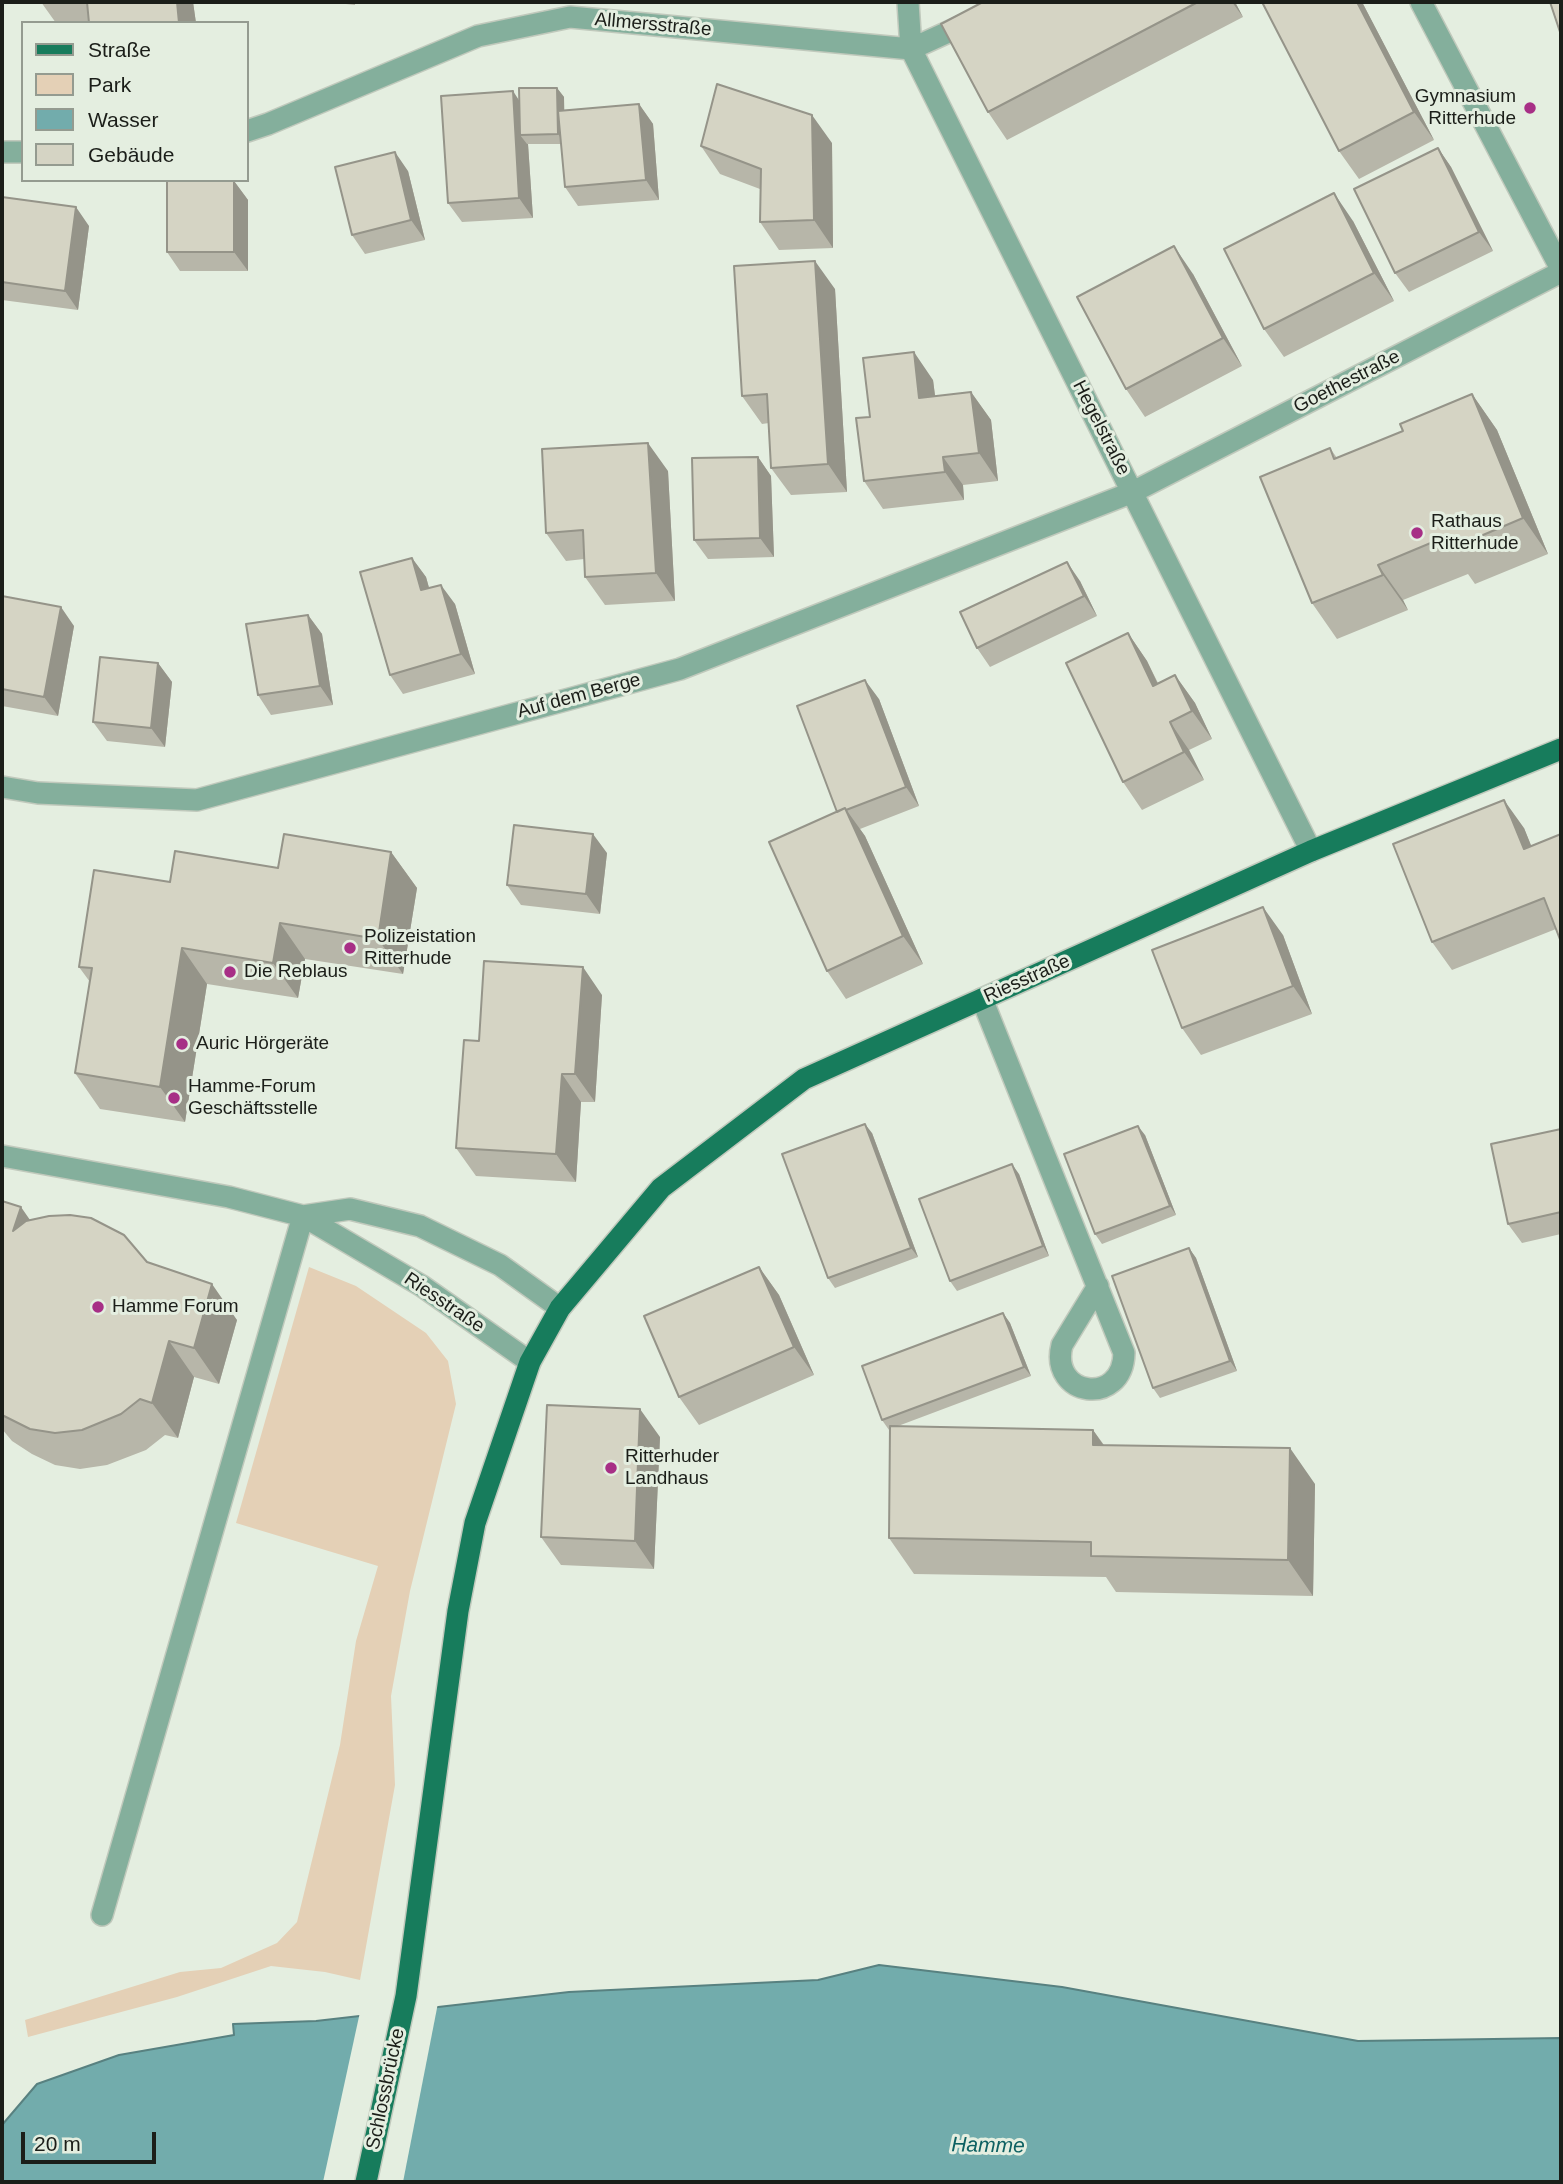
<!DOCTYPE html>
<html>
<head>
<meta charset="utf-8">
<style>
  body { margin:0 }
  #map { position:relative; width:1563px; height:2184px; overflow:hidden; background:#e4eee0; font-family:Helvetica,sans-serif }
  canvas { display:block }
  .frame { position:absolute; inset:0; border:4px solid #1b1e19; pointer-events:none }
  .legend { position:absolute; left:21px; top:21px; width:228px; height:161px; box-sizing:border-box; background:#e4eee0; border:2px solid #949b90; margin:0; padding:9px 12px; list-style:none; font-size:21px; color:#1b1e19 }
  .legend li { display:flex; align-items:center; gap:14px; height:35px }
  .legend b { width:35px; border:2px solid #949b90 }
  .scale { position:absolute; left:21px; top:2132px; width:135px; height:32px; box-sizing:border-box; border:4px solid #1b1e19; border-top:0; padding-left:9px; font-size:21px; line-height:24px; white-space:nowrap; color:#1b1e19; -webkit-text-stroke:5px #e4eee0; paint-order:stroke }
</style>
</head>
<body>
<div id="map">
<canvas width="1563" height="2184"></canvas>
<div class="frame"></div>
<ul class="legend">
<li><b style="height:9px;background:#177c5c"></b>Straße</li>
<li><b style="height:19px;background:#e4d0b6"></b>Park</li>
<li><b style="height:19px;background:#72acac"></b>Wasser</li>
<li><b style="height:19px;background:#d5d4c4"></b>Gebäude</li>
</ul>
<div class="scale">20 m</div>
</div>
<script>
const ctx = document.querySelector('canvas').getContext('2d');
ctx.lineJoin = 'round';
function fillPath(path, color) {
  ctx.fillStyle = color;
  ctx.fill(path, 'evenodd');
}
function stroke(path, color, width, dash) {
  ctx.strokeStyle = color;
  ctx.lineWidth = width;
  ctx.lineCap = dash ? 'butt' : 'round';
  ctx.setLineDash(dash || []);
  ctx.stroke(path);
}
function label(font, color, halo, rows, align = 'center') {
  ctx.font = font + ' Helvetica,sans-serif';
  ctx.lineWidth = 6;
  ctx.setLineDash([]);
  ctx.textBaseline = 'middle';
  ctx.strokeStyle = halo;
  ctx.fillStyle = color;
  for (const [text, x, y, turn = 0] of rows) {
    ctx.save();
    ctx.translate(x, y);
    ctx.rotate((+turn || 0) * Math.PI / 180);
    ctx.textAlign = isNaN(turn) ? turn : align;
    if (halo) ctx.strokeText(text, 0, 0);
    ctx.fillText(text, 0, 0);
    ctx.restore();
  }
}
const green = new Path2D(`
  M309,1267L356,1286L426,1333L448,1361L456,1404L410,1591L391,1696L395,1785L360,1980L325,1972L271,1966L177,1997L28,2037L25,2020L180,1972L221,1968L277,1943L297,1922L340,1745L356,1641L378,1566L236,1523Z`);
const water = new Path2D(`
  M879,1965L1062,1987L1358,2041L1561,2038V2182H2V2125L37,2084L119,2055L234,2035L233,2024L316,2021L569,1992L818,1980Z`);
const pier = new Path2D(`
  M438,2003L403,2182H323L360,2012Z`);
const minor = new Path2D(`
  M908,2L911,49L1311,851
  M1421,2L1561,269
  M247,131L268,124L478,36L570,17L911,49L1014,2
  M2,152H23
  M2,787L38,793L197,800L680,669L1133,492L1561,272
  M982,999L1124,1353C1123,1407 1049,1397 1062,1345L1098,1286
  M2,1156L229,1197L303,1216L422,1286L530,1362
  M303,1216L350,1209L420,1226L500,1265L560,1308
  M102,1915L303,1216`);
const major = new Path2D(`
  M366,2182L406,1996L458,1611L475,1523L530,1362L560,1308L661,1188L804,1079L1311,851L1561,749`);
const wall = new Path2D(`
  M41,2H193L196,23H56Z
  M328,2H355V5Z
  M983,2H1235L1243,17L1007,140L988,112Z
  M1362,2L1434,140L1359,179L1339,151Z
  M557,88L564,97V110L639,104L653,124L659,200L578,206L565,187L561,144H528L533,218L462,222L448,203L519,101Z
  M832,143L833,248L779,250L760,222V189L720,174L701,146Z
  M1438,148L1451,167L1493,251L1409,292L1395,273Z
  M408,171L425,240L365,254L352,235Z
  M234,181L248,200V271H180L167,252Z
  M2,197L89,226L78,310L2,300Z
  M1353,221L1394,301L1284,357L1264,329Z
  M1193,274L1242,366L1145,417L1126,389Z
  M835,289L847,492L791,495L771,468L769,423L762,424L742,396Z
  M933,380L935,396L971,392L991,420L998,481L963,485L964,500L883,509L864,481L870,417Z
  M1472,394L1497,430L1548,554L1475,584L1468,574L1403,600L1408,610L1337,639L1312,603L1330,448L1337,458L1403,431Z
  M758,457L771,476L774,557L708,559L694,540Z
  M668,471L675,601L605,605L585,577L584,559L566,561L546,533Z
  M412,558L426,577L429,588L455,604L475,674L403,694L390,675Z
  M1080,581L1097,616L990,667L977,648Z
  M2,596L74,626L58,716L2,706Z
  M308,615L322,634L333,705L271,715L258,695Z
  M1128,633L1147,661L1158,683L1175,675L1195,703L1212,739L1189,750L1204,780L1142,810L1123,782Z
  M158,663L172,682L165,747L107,741L93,722Z
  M879,699L919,806L860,829L865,836L923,964L846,999L827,971L837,812Z
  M1524,828L1531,846L1556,929L1452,970L1432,942Z
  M391,852L417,888L403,974L305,959L298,998L207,984L185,1122L100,1109L75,1073L90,982L79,967L170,882Z
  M607,853L600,914L521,905L507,885Z
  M1283,935L1312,1014L1201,1055L1182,1028Z
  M602,995L595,1102H581L576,1182L476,1176L456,1148L479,1041Z
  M1561,1129V1234L1522,1243L1508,1224Z
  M872,1133L918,1257L835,1288L828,1278Z
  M1145,1135L1176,1215L1102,1244L1095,1234Z
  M1019,1174L1049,1256L957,1291L950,1281Z
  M2,1201L30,1220L147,1262L237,1320L219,1384L194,1377L178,1438L165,1435L146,1450L107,1465L80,1469L55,1465L32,1454L12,1441L2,1429Z
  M1189,1248L1196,1258L1237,1371L1160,1398L1153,1388Z
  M759,1267L779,1295L814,1375L699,1425L679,1397Z
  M1003,1313L1010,1323L1031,1376L898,1426L1093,1430L1104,1445L1315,1484L1313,1596L1116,1592L1106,1577L914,1574L889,1538L890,1429L889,1430L882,1420Z
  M660,1437L654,1569L561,1565L541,1537Z`);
const shadedWall = new Path2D(`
  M177,2H193L196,23H179Z
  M1232,2H1235L1243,17Z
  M1357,2H1362L1434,140L1414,112Z
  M557,88L564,97L565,143L558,134Z
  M513,91L526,111L520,135L527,144H528L533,218L519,198Z
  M639,104L653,124L659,200L646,180Z
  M812,115L832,143L833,248L814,220Z
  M1438,148L1451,167L1493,251L1479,232Z
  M395,152L408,171L425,240L411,220Z
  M234,181L248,200V271L234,252Z
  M1334,193L1353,221L1394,301L1374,273Z
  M76,207L89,226L78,310L65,291Z
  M1174,246L1193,274L1242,366L1223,338Z
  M815,261L835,289L847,492L828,464Z
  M914,352L933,380L939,426L919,398Z
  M971,392L991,420L998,481L979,453Z
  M1472,394L1497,430L1548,554L1523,518Z
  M648,443L668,471L675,601L656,573Z
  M758,457L771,476L774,557L760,538Z
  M943,457L963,485L964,500L945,472Z
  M412,558L426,577L435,609L421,590Z
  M1067,562L1080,581L1097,616L1084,596Z
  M1378,565L1403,600L1408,610L1383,575Z
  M441,585L455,604L475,674L461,654Z
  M61,607L74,626L58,716L44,697Z
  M308,615L322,634L333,705L320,686Z
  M1128,633L1147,661L1172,714L1153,686Z
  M158,663L172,682L165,747L151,728Z
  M1175,675L1195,703L1212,739L1192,711Z
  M865,680L879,699L919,806L906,787Z
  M1170,722L1189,750L1204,780L1184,752Z
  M1504,800L1524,828L1544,877L1524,849Z
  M845,808L865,836L923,964L903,936Z
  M593,834L607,853L600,914L586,894Z
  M391,852L417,888L403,974L378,939Z
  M1263,907L1283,935L1312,1014L1293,986Z
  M280,923L305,959L298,998L273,963Z
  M182,948L207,984L185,1122L160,1087Z
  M583,967L602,995L595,1102L575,1074Z
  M562,1074L581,1102L576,1182L556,1154Z
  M865,1124L872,1133L918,1257L911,1248Z
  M1138,1126L1145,1135L1176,1215L1170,1206Z
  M1012,1164L1019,1174L1049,1256L1043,1246Z
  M21,1207L46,1243L13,1231Z
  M1189,1248L1196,1258L1237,1371L1230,1361Z
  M759,1267L779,1295L814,1375L794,1347Z
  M212,1284L237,1320L219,1384L194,1348Z
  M1003,1313L1010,1323L1031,1376L1024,1367Z
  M169,1341L194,1377L178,1438L152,1403Z
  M640,1409L660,1437L654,1569L635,1541Z
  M1093,1430L1118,1466L1093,1445Z
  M1290,1448L1315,1484L1313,1596L1288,1560Z`);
const building = new Path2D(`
  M87,2H177L179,23H89Z
  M983,2H1198L988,112L941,24Z
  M1262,2H1357L1414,112L1339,151Z
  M1550,2H1561V35Z
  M717,84L812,115L814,220L760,222L761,169L701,146Z
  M519,88H557L558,134L520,135Z
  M513,91L519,198L448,203L441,96Z
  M639,104L646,180L565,187L558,111Z
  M1438,148L1479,232L1395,273L1354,189Z
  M395,152L411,220L352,235L335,167Z
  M167,181H234V252H167Z
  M1334,193L1374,273L1264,329L1224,249Z
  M2,197L76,207L65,291L2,282Z
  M1174,246L1223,338L1126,389L1077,297Z
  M815,261L828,464L771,468L767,394L742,396L734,266Z
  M914,352L919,398L971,392L979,453L943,457L945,472L864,481L856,418L870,417L863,358Z
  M1472,394L1523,518L1450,549L1445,537L1378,565L1383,575L1312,603L1260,477L1330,448L1334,459L1403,431L1400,424Z
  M648,443L656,573L585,577L583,530L546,533L542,449Z
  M758,457L760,538L694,540L692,458Z
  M412,558L421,590L441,585L461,654L390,675L360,572Z
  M1067,562L1084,596L977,648L960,612Z
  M2,596L61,607L44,697L2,689Z
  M308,615L320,686L258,695L246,624Z
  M1128,633L1153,686L1175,675L1192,711L1170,722L1184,752L1123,782L1066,663Z
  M100,657L158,663L151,728L93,722Z
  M865,680L906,787L846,810L845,808L837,812L797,706Z
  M1504,800L1524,849L1561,834V942L1544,898L1432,942L1393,844Z
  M845,808L903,936L827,971L769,842Z
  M514,825L593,834L586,894L507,885Z
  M284,834L391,852L378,939L280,923L273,963L182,948L160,1087L75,1073L92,968L79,967L94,870L170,882L175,851L278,868Z
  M1263,907L1293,986L1182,1028L1152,950Z
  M484,961L583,967L575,1074H562L556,1154L456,1148L464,1040L479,1041Z
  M865,1124L911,1248L828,1278L782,1154Z
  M1138,1126L1170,1206L1095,1234L1064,1154Z
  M1561,1129V1212L1508,1224L1491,1144Z
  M1012,1164L1043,1246L950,1281L919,1199Z
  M2,1201L21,1207L13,1231L26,1221L49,1216L70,1215L91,1218L124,1235L147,1262L212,1284L194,1348L169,1341L152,1403L140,1399L121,1414L82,1430L55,1433L30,1429L2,1415Z
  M1189,1248L1230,1361L1153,1388L1112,1276Z
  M759,1267L794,1347L679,1397L644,1316Z
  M1003,1313L1024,1367L882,1420L862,1366Z
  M547,1405L640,1409L635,1541L541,1537Z
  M890,1426L1093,1430V1445L1290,1448L1288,1560L1091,1556V1542L889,1538Z`);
const markers = [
  [1530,108,7,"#a72f86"],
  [1417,533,7,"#a72f86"],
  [350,948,7,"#a72f86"],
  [230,972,7,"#a72f86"],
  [182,1044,7,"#a72f86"],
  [174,1098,7,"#a72f86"],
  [98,1307,7,"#a72f86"],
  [611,1468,7,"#a72f86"]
];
const streetNames = [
  ["Allmersstraße",653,25,5],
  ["Goethestraße",1347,382,-27],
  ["Hegelstraße",1101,428,63],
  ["Auf dem Berge",579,696,-15],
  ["Riesstraße",1027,979,-24],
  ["Riesstraße",444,1303,34],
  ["Schlossbrücke",386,2089,-78]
];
const poiNames = [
  ["Gymnasium",1516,97,"right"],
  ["Ritterhude",1516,119,"right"],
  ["Rathaus",1431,522],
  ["Ritterhude",1431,544],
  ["Polizeistation",364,937],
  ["Ritterhude",364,959],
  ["Die Reblaus",244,972],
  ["Auric Hörgeräte",196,1044],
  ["Hamme-Forum",188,1087],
  ["Geschäftsstelle",188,1109],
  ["Hamme Forum",112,1307],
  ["Ritterhuder",625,1457],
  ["Landhaus",625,1479]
];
const waterNames = [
  ["Hamme",988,2146,1]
];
fillPath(green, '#e4d0b6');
fillPath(water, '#72acac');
stroke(water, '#588180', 2);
fillPath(pier, '#e4eee0');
stroke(minor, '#c0c9bc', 24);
stroke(major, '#c0c9bc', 24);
stroke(minor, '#84af9c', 21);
stroke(major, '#177c5c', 21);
fillPath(wall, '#b7b6a9');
fillPath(shadedWall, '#959489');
fillPath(building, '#d5d4c4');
stroke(building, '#959489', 2);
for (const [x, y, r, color] of markers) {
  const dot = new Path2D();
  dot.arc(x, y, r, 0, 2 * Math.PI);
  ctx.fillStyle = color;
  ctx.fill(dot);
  stroke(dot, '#e4eee0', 2.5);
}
label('19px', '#1b1e19', '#e4eee0', streetNames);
label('19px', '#1b1e19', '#e4eee0', poiNames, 'left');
label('italic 21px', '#0e6162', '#e4eee0', waterNames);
</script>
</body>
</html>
